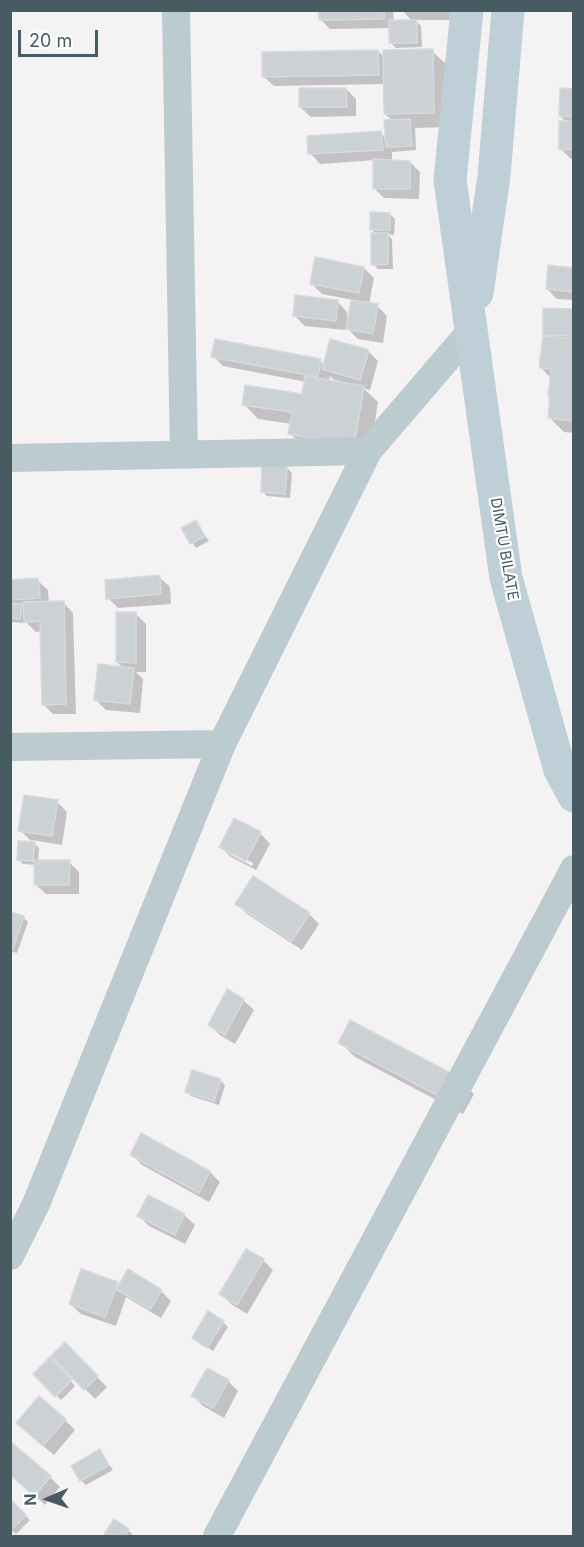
<!DOCTYPE html>
<html>
<head>
<meta charset="utf-8">
<style>
  body { margin:0 }
  #map { position:relative; width:584px; height:1547px; overflow:hidden; background:#f5f2f3; font-family:Inter,sans-serif }
  canvas { display:block }
  .frame { position:absolute; inset:0; border:12px solid #475b62; pointer-events:none }
  .north { position:absolute; left:18px; top:1469px; width:60px; height:60px; -webkit-text-stroke:4px #fff; paint-order:stroke; rotate:268deg; font-size:16px; font-weight:700; line-height:24px; text-align:center; color:#475b62 }
  .north::after { content:''; display:block; margin:auto; width:21px; height:27px; background:#475b62; clip-path:polygon(50% 0,100% 100%,50% 72%,0 100%) }
  .scale { position:absolute; left:18px; top:30px; width:80px; height:27px; box-sizing:border-box; border:3px solid #475b62; border-top:0; padding-left:8px; font-size:18px; line-height:21px; white-space:nowrap; color:#475b62; -webkit-text-stroke:4px #fff; paint-order:stroke }
</style>
</head>
<body>
<div id="map">
<canvas width="584" height="1547"></canvas>
<div class="frame"></div>
<div class="north">N</div>
<div class="scale">20 m</div>
</div>
<script>
const ctx = document.querySelector('canvas').getContext('2d');
ctx.lineJoin = 'round';
function fillPath(path, color) {
  ctx.fillStyle = color;
  ctx.fill(path, 'evenodd');
}
function stroke(path, color, width, dash) {
  ctx.strokeStyle = color;
  ctx.lineWidth = width;
  ctx.lineCap = dash ? 'butt' : 'round';
  ctx.setLineDash(dash || []);
  ctx.stroke(path);
}
function label(font, color, halo, rows, align = 'center') {
  ctx.font = font + ' Inter,sans-serif';
  ctx.lineWidth = 4.5;
  ctx.setLineDash([]);
  ctx.textBaseline = 'middle';
  ctx.strokeStyle = halo;
  ctx.fillStyle = color;
  for (const [text, x, y, turn = 0] of rows) {
    ctx.save();
    ctx.translate(x, y);
    ctx.rotate((+turn || 0) * Math.PI / 180);
    ctx.textAlign = isNaN(turn) ? turn : align;
    if (halo) ctx.strokeText(text, 0, 0);
    ctx.fillText(text, 0, 0);
    ctx.restore();
  }
}
const shadow = new Path2D(`
  M320,10H393L394,22L412,21L402,10H453V20H415L421,26L422,47L396,48L391,43V28L330,29L320,19Z
  M378,51L385,58L432,51L447,65L448,127L415,128L416,150L392,152V161L410,162L420,172L419,199L384,198L374,188L375,160L320,164L310,153L381,133L386,139L393,121L385,114V84L274,86L263,76Z
  M346,89L356,99V116L311,117L300,107Z
  M574,90V159H571L561,149L567,123L560,116Z
  M390,214L395,219L394,235L387,234L392,239L393,269H378L373,264L377,235L371,229Z
  M364,268L374,278L369,304L377,306L387,316L383,343L358,339L346,327L345,330L305,326L295,316L337,301L347,312V320H349L353,300L322,294L312,284Z
  M574,269V300L557,299L547,289Z
  M574,310V433L564,432L550,418L551,378L541,368L548,338L544,334Z
  M368,351L378,361L370,390L363,388L378,402L369,459L305,448L290,433L291,424L258,419L244,404L304,396L306,382L223,366L213,356L320,361L324,365ZM330,376L333,379L342,382L341,384L329,382Z
  M287,468L292,473L290,498L267,496L262,491Z
  M195,522L209,541L196,548L183,529Z
  M159,577L170,587L171,604L118,608L108,598Z
  M37,580L48,590L49,603L63,602L73,613L76,714H53L43,704L42,631L36,632L25,621V623L10,622V582Z
  M136,614L146,624V672H136L143,679L140,713L106,710L95,699L123,668L117,662Z
  M57,802L67,812L62,845L31,840L39,848L38,862H69L79,872V894H46L35,884L36,865L23,864L18,859L33,843L20,830Z
  M260,833L270,844L256,870L231,857L221,847ZM231,852L253,863L252,866L231,855Z
  M237,904L309,914L319,924L302,950L247,914Z
  M10,913L23,917L28,922L17,953L10,951Z
  M243,1000L254,1010L235,1044L220,1035L209,1025Z
  M340,1042L459,1079L474,1094L463,1114L355,1057Z
  M220,1080L225,1085L219,1105L191,1096L186,1091Z
  M142,1135L210,1172L220,1182L209,1202L142,1165L132,1155Z
  M184,1215L195,1225L185,1244L149,1226L139,1216Z
  M263,1260L273,1270L247,1314L231,1304L221,1294Z
  M117,1283L119,1286L161,1291L171,1301L161,1318L126,1297L116,1326L81,1314L70,1304Z
  M223,1322L228,1327L213,1351L194,1338Z
  M65,1345L107,1387L95,1399L53,1356Z
  M50,1359L75,1386L61,1400L35,1374Z
  M228,1381L238,1391L224,1418L203,1406L193,1396Z
  M65,1420L75,1430L54,1455L28,1433Z
  M100,1451L113,1470L86,1485L81,1480Z
  M10,1474L50,1477L60,1487L45,1505Z
  M10,1501L30,1520L16,1534L10,1529Z
  M114,1521L128,1530L133,1535L132,1536H106Z`);
const building = new Path2D(`
  M318,10H384V19L319,20Z
  M389,20H417V43H389Z
  M433,49L434,113L384,114L383,50Z
  M378,50L379,75L262,77V52Z
  M299,88H346L347,107H299Z
  M560,88L574,89V117L559,116Z
  M410,119L412,146L386,147L384,120Z
  M559,121H574V149L559,150Z
  M381,131L383,150L308,154L307,136Z
  M373,159L410,161V189H373Z
  M370,212L390,213V230H370Z
  M371,233H388V264L371,265Z
  M315,257L364,267L359,293L310,284Z
  M548,265L574,268V292L546,289Z
  M295,295L338,300L336,321L293,316Z
  M351,300L378,304L373,334L346,329Z
  M543,308L574,309V336L543,335Z
  M543,336L574,339V421L548,418L550,396H548L551,369L539,368Z
  M215,339L321,359L318,377L211,357Z
  M330,339L369,350L360,380L322,369Z
  M305,376L364,386L354,445L288,434L292,412L242,405L245,385L302,394Z
  M262,465L287,466L285,494L261,492Z
  M196,520L205,536L190,544L181,528Z
  M160,575L161,594L106,599L105,580Z
  M38,578L40,598L10,600V580Z
  M64,601L66,704L42,705L40,621L24,622L23,602Z
  M10,603L22,604L20,619L10,618Z
  M116,612H136V663L116,662Z
  M98,664L134,668L130,704L94,700Z
  M24,795L58,800L52,836L18,831Z
  M234,818L261,832L246,861L219,847Z
  M18,841L35,842L33,861L17,860Z
  M34,860H70L69,885H34Z
  M253,876L310,913L292,941L235,904Z
  M10,912L24,916L13,949H10Z
  M227,989L244,999L225,1035L208,1025Z
  M350,1020L460,1078L448,1101L338,1043Z
  M192,1070L221,1079L214,1101L185,1092Z
  M141,1133L210,1171L199,1193L130,1155Z
  M148,1195L185,1214L175,1235L137,1216Z
  M246,1249L264,1259L237,1305L219,1294Z
  M81,1269L118,1282L105,1317L69,1304Z
  M128,1269L162,1290L150,1309L116,1289Z
  M208,1311L224,1321L207,1348L192,1338Z
  M65,1342L98,1376L84,1390L51,1356Z
  M50,1357L72,1380L55,1397L33,1374Z
  M207,1368L229,1380L213,1408L191,1396Z
  M39,1396L66,1419L43,1446L16,1423Z
  M10,1441L51,1476L34,1496L10,1475Z
  M100,1449L109,1465L80,1481L71,1466Z
  M10,1499L26,1515L11,1530H10Z
  M114,1519L129,1529L125,1536H103Z`);
const minor = new Path2D(`
  M176,10L184,455
  M10,458L368,451
  M10,747L222,744
  M10,1256L36,1204L222,744L368,451L471,331
  M217,1536L574,869`);
const secondary = new Path2D(`
  M467,10L450,180L506,578L560,770L574,796
  M477,293L494,176L508,10`);
const streetNames = [
  ["DIMTU BILATE",504,549,80]
];
fillPath(shadow, '#0003');
fillPath(building, '#cbd1d5');
stroke(building, '#d6dade', 1.5);
stroke(minor, '#bccbd0', 28);
stroke(secondary, '#becfd7', 33);
label('15px', '#475b62', '#fff', streetNames);
</script>
</body>
</html>
